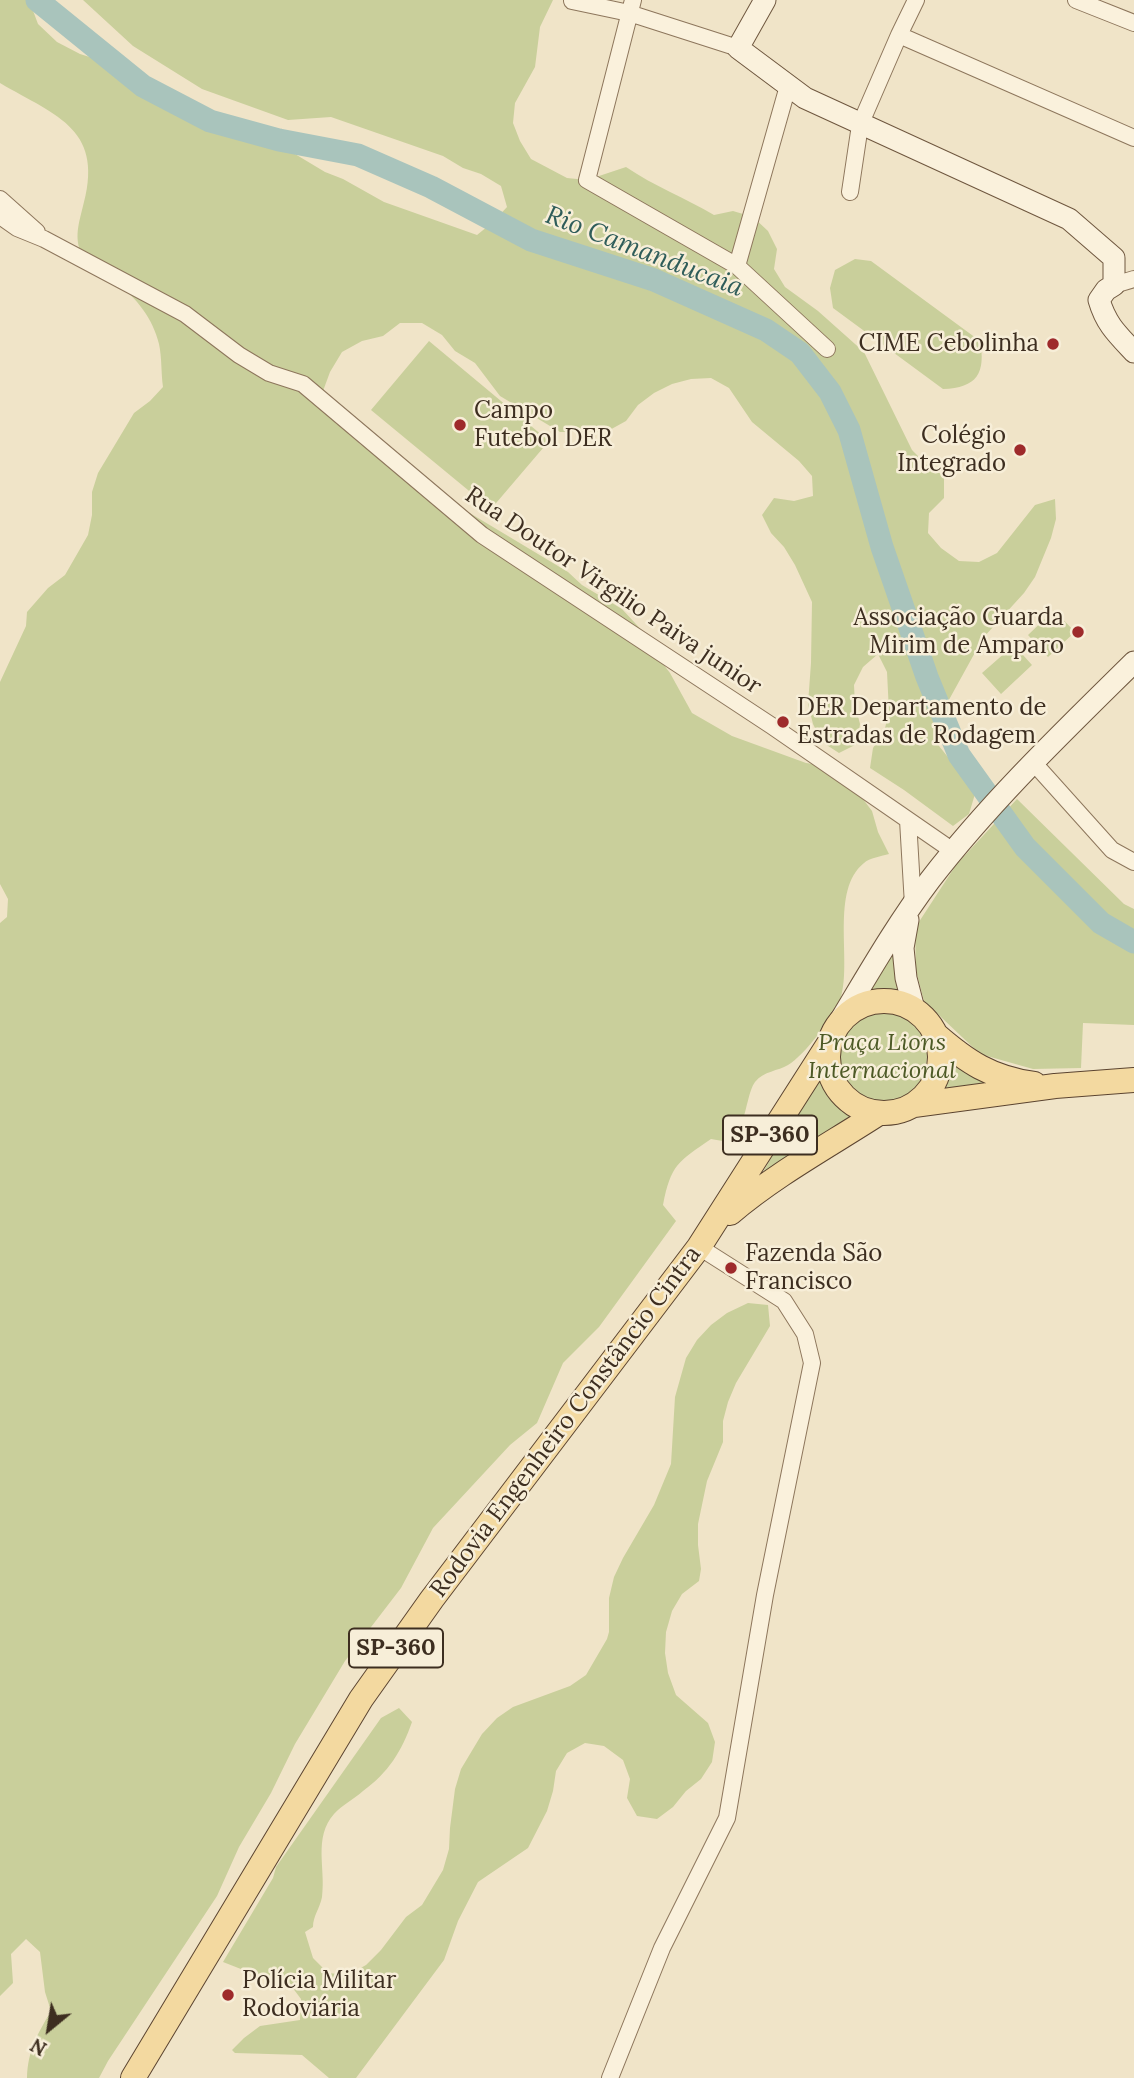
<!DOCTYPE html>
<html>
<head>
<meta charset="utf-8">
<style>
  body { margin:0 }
  #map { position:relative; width:1134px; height:2078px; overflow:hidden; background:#f0e4c8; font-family:Lora,serif }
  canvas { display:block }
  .north { position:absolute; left:14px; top:1994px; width:70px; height:70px; -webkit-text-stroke:5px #f7eed8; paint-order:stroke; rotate:210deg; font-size:19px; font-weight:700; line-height:28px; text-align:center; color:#3d2e20 }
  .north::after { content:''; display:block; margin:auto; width:24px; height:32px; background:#3d2e20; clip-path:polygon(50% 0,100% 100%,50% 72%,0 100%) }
</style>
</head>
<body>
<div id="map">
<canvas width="1134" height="2078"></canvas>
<div class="north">N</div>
</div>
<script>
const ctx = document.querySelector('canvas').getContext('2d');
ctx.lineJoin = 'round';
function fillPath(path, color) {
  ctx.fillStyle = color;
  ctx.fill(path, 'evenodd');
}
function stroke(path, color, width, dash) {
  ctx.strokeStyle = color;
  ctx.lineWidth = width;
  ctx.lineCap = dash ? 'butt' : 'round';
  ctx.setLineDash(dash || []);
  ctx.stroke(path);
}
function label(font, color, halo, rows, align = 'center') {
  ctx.font = font + ' Lora,serif';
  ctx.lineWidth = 5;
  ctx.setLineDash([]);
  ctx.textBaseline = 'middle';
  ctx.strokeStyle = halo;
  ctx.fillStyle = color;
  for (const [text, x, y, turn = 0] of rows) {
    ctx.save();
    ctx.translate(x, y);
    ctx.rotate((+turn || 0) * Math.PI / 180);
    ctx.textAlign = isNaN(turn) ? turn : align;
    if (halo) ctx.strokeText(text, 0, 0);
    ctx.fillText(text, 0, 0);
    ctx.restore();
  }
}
const green = new Path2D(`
  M0,0H29L38,24L57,42L80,54L112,64L157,87L168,94L170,98L189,105L229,129L285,148L325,172L343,179L384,202L477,235L493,222L507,207L501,186L481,174L463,168L443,156L331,117L288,120L202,89L133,46L83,0H553L540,27L535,67L515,103L513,123L520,141L531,159L567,178L587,180L626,167C654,186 685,198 714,215L733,211L753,217L768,231L777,249L774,269L785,287L818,311L864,352L912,450L927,465L944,476V498L929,513L928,533L941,548L959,561L979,562L997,553L1035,505L1055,499L1056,519L1051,538L1035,577L1024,593L983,638L934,727L939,746L964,777L975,794L969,814L953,826L904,790L870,768L873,748L884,732L889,712L887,672L878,654L863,667L854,685L855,705L860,724L857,744L839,753L822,742L813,724L808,704L811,663L812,602L795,565L784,547L771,533L762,515L774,498L794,501L813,496L812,476L799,461L752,422L729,388L711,378L691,379L672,384L654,393L638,405L626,421L606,432H560L500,396L475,363L455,351L442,335L422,323H400L383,336L362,341L342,352L330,372L323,391L332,414L345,430L360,444L453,499L468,512L568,572L582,585L622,609L647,636L657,656L670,673L692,713L732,736L806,763L827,766L847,778L872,811L878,832L889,854C882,856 869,858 864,863C830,890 852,960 841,997C836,1014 804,1056 788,1065C778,1071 764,1071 755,1082C749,1090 746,1112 742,1123C740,1130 737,1136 734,1143L711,1139C678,1162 671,1164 663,1205L676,1221L599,1327L563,1363L537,1423L510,1445L433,1528L401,1588L345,1661L295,1744L271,1793L239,1847L217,1896L108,2061L99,2078H27C28,2050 37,2035 51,2011L45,1992L40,1952L26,1939L11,1954L13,1983L0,1996V923L7,917L8,899L0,884V682L26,626L27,612L48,588L65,575L88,535L92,515V492L98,473L134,413L150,401L163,387C161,373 162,358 159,344C153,319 137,298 117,284C107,276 90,267 83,257C74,241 78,226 82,210C106,129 58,117 0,83Z
  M855,259L871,261L980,341C986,373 977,388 943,389L833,308L830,288L835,270Z
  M429,341L549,441L491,509L371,410Z
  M1054,610L1075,632L1048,657L1028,635Z
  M1014,645L1032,665L1001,694L982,673Z
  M1017,799L1124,904L1134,909V1025L1083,1023L1081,1068L1033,1069L980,1054L924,1001L916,971L915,928L956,865Z
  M894,943L900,993H865Z
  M837 1057a45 45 0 1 1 90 0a45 45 0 1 1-90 0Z
  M947,1058L1002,1087L937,1098L947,1077Z
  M821,1073C827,1097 833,1105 856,1116L763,1172Z
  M748,1303L768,1305L770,1326L736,1383L728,1402L723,1421V1442L707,1481L698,1524V1545L701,1569L699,1581L682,1594L672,1611L666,1632L665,1653L668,1673L676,1695L708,1723L715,1742L712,1762L701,1779L686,1791L673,1807L657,1819L637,1816L627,1798L630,1779L623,1760L604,1746L585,1743L567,1753L556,1771L553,1791L547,1811L528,1848L478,1882L458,1921L444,1960L356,2078H329L302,2055L235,2053L232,2050L244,2038L260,2026L300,2020L301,1999L289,1983L269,1980L223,1962L273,1878L276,1867L381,1718L399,1708L412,1722C402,1751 388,1773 363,1791C354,1799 342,1805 334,1814C313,1838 326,1868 322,1897C320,1908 313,1916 313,1927L305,1932L313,1958L328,1973L348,1975L366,1965L381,1950L406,1917L422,1905L443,1870L449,1849L450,1828L455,1789L461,1769L482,1734L497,1718L513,1707L570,1686L586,1675L607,1639L609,1632V1598L614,1577L623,1558L654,1505L671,1464L675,1397L686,1358L697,1340L711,1325L727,1313Z`);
const river = new Path2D(`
  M37,0L143,86L210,121L279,140L358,155L431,187L531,240L654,280L766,330L800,353L830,392L849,430L882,547L927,677L959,755L1025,847L1101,923L1134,942`);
const street = new Path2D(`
  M633,0L587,180L737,266L827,349
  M1076,0L1134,23
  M572,1L629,13L738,48
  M899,35L1134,138
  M850,192L860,125L899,35L916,0
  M0,199L37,232
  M0,216L17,228L44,239L185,314L239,355L269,373L303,384L482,535L772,726L953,851
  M737,266L788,86
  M1114,285L1134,279
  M1033,762L1112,850L1134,862
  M908,820L913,905
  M610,2078L662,1948L727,1818L765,1595L812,1363L805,1334L784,1301L699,1247`);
const secondary = new Path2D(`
  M765,0L738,48L805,98L1069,219L1114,258V285L1106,290L1099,300C1106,324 1117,334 1134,352
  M908,920L903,948L906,978L914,1009
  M838,1024C867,976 896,925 930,880C991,801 1063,732 1134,662`);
const primary = new Path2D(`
  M828 1057a56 56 0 1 1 112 0a56 56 0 1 1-112 0Z
  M935,1034C967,1062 991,1078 1034,1084
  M914,1105L1055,1086L1134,1080
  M730,1213C776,1174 828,1146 879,1113
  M133,2078L361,1699L432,1599L699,1247L830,1042`);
const markers = [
  [1053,344,7,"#9e2a2b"],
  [460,425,7,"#9e2a2b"],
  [1020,450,7,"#9e2a2b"],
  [1078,632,7,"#9e2a2b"],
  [783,722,7,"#9e2a2b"],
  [731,1268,7,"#9e2a2b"],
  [228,1995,7,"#9e2a2b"]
];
const shields = [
  [770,1135,94],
  [396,1648,94]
];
const shieldNames = [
  ["SP-360",770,1135],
  ["SP-360",396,1648]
];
const poiNames = [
  ["CIME Cebolinha",1039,344,"right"],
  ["Campo",474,411],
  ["Futebol DER",474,439],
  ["Colégio",1006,436,"right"],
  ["Integrado",1006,464,"right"],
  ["Associação Guarda",1064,618,"right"],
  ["Mirim de Amparo",1064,646,"right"],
  ["DER Departamento de",797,708],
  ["Estradas de Rodagem",797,736],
  ["Fazenda São",745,1254],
  ["Francisco",745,1282],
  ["Polícia Militar",242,1981],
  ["Rodoviária",242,2009]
];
const streetNames = [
  ["Rua Doutor Virgilio Paiva junior",613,591,34],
  ["Rodovia Engenheiro Constâncio Cintra",566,1422,-53]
];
const parkNames = [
  ["Praça Lions",882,1043],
  ["Internacional",882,1071]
];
const waterNames = [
  ["Rio Camanducaia",644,252,21]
];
fillPath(green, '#c9cf9b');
stroke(river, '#a9c4bc', 23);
stroke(street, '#8d765c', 18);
stroke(secondary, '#6f573f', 23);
stroke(primary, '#5b4430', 26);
stroke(street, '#faf1dc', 16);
stroke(secondary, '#faf1dc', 21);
stroke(primary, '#f3d9a0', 24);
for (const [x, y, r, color] of markers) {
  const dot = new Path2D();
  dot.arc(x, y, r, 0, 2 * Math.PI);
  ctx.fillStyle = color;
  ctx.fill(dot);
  stroke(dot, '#f7eed8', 2.5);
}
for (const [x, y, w] of shields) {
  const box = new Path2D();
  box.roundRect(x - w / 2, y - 19.5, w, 39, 5);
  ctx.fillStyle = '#f7eed8';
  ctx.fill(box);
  stroke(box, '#3d2e20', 2);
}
label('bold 23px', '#3d2e20', null, shieldNames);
label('24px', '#3d2e20', '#f7eed8', poiNames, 'left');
label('24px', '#3d2e20', '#f7eed8', streetNames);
label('italic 24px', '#4d5a26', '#f7eed8', parkNames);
label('italic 26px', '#2f5d5a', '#f7eed8', waterNames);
</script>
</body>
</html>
